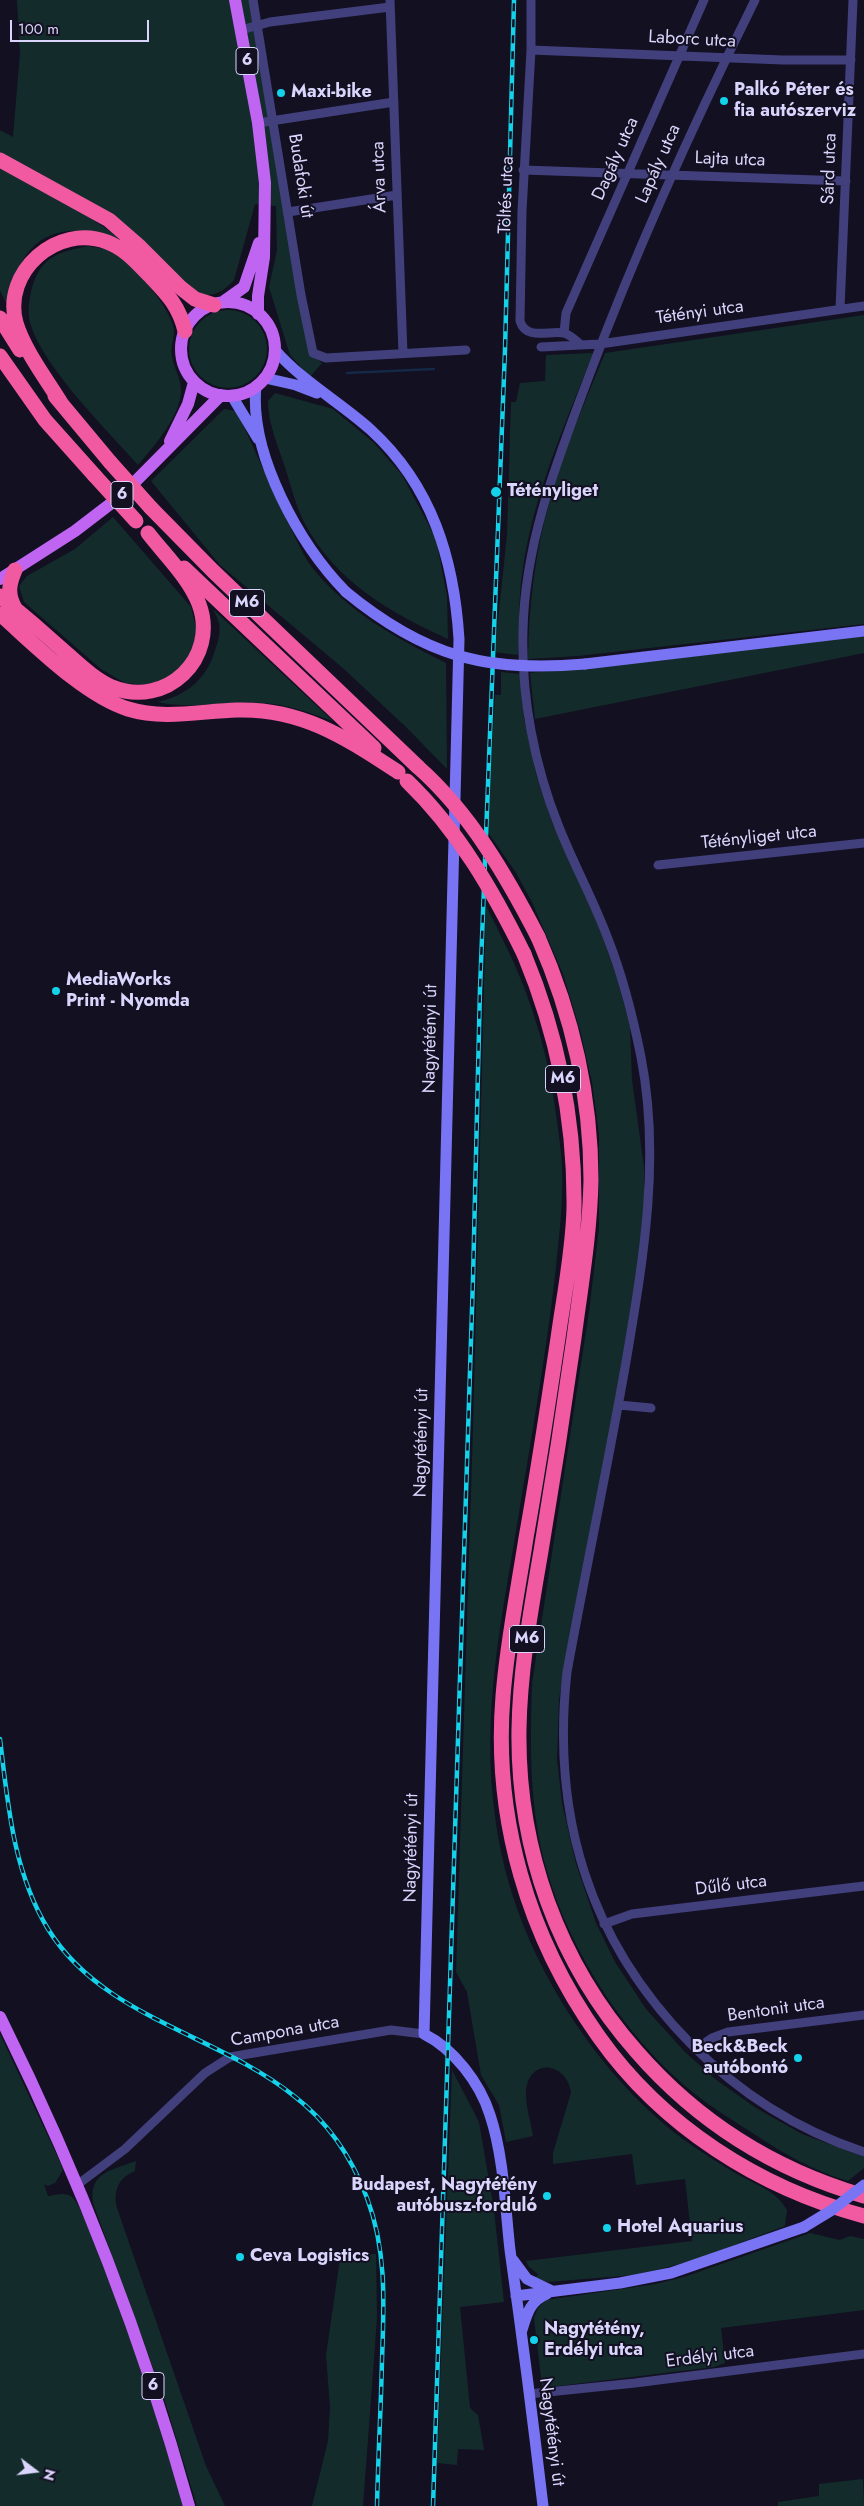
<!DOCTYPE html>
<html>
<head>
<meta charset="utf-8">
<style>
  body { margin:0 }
  #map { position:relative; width:864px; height:2506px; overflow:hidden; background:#131022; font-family:Jost,sans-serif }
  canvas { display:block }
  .north { position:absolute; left:10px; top:2446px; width:50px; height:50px; -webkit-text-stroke:4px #131022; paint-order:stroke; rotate:105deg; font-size:14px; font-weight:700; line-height:20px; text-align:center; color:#dad5fc }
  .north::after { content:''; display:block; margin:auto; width:18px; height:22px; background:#dad5fc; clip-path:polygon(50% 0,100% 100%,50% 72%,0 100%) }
  .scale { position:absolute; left:10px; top:20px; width:139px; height:22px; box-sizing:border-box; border:2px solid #dad5fc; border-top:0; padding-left:6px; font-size:15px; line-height:18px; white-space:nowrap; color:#dad5fc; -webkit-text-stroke:4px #131022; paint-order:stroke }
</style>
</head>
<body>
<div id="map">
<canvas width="864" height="2506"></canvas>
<div class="north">N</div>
<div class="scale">100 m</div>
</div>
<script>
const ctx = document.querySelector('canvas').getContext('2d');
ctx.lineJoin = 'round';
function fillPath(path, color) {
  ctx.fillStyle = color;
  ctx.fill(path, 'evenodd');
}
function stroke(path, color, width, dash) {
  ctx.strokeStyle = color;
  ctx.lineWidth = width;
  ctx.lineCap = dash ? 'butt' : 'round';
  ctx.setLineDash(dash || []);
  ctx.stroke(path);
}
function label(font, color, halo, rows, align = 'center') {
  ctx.font = font + ' Jost,sans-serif';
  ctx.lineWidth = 4;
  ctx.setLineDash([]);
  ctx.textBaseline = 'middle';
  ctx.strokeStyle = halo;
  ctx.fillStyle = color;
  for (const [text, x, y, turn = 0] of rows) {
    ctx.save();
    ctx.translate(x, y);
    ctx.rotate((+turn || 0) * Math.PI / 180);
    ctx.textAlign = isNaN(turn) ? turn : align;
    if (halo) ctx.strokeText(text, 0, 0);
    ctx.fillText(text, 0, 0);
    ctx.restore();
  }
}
const green = new Path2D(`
  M17,0H249L307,344L309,353L322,363L310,377L290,355L269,287L277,250L276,206L255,204L234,280C224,291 216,296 200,295L159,260L0,156V130L13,137L20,53Z
  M0,166L80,211L121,239C55,218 20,236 8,306L0,291Z
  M89,246C96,248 108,248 115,252C131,262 174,311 174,331C174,340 170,346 172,357C174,367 181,380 181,390C181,416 154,446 138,465C106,429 46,370 31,326C27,315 29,299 32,288C41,256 59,252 89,246Z
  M189 349a39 39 0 1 1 78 0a39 39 0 1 1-78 0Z
  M864,315V624L578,656L528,659C529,605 535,552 550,500C563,450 586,401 605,353Z
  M593,353C565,425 532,497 522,575C518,601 520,628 518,655L494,652L492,642L496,639L507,535L511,402H516L520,383L545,381L546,355Z
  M275,393L333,409L374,443L402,475L436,539L447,596L448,639C391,613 336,582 305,524C296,507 291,486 285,467C278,446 268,423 268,401Z
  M224,409L236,411C256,450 271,490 291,529C297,541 303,555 311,566C347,612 396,638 446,663L447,769L406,727L344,669L220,565L151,481Z
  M113,517L191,607L197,632L194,650L184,665L167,679L146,685L125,683L101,669L24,602L19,586L27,576L75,549Z
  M213,609L333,721C310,713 287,704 262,703C226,700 195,710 157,702C186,696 207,679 215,650C218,643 221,632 219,623C218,619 215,613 213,609Z
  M864,636V653L535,719L530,673Z
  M501,672L520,674L524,719L537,778L552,822L599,926L618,981L630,1027L632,1080L644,1167V1208L636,1274L613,1418L559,1698L557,1760L562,1803L576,1864L596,1923L615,1962L646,2009L685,2052L715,2079L756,2108L802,2134L864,2157V2168L848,2181C814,2171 784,2154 754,2134C734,2121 714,2109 695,2094C627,2040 571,1954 547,1871C529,1810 530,1746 532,1684L589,1312L599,1228V1134L592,1082L580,1030L563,974L532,902L515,871L487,831L495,695H501Z
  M486,906C505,943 523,979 535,1019C549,1061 556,1109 561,1153C565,1193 559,1236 555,1276C544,1369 527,1462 512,1555C494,1660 479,1749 502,1856C525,1963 598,2077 687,2142C702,2153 719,2163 735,2173C754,2184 776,2190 787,2210L785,2226L694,2260L653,2271L633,2275L548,2282L535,2279L538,2274L529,2267L526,2261L692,2241L685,2179L636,2185L632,2154L553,2164V2153L571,2093C568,2066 538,2058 528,2081C522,2096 531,2121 533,2136L506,2142L499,2105L481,2075L467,1992L456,1972L473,1428Z
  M0,2034L61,2164L63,2170L55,2183L48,2186L44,2184L48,2196C57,2195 66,2191 73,2198C81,2206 92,2238 97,2250C131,2334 157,2420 184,2506H0Z
  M452,2070L479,2122L494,2210L504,2302L460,2307L470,2408L478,2415L484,2450L458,2449L457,2465L437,2463Z
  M136,2161L135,2171C118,2178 113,2191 117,2208L206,2466L225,2506H197L163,2395L93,2203C88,2172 113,2170 136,2161Z
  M810,2233L840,2240L850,2236L864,2239V2310L721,2328L725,2363L714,2367L550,2387L542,2386L534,2318L538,2308L546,2300L656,2284L687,2276Z
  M376,2254L377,2318L363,2506H312L328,2441L330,2407L326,2355L340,2259L352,2255Z
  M863,2479L864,2506H778V2502L819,2496V2484Z`);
const stream = new Path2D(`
  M347,373L434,369`);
const street = new Path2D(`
  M253,0L301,295L313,353L326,358L466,350
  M390,0L403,353
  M531,0V50L522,211L520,321C526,341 550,330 564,333C571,335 576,341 581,345
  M755,0C694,123 637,248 589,376C558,459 525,540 523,630C521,696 534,765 559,827C574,865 594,901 608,939C623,977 633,1017 641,1057C661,1159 643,1261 626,1362C608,1465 586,1568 567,1672C551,1815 588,1939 690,2043C739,2093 797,2130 864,2152
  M241,30L270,22L390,7
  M531,50L783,60H851
  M258,123L394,102
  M523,170L846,181
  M288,212L397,195
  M840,309L853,0
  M564,333L566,313L704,0
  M541,347L600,344L864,306
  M658,865L864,843
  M619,1405L651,1408
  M604,1924L632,1914L864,1886
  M696,2049L712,2038L728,2032L864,2015
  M77,2185L125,2149L205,2073L230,2057L391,2030L424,2034
  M529,2394L635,2383L864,2354`);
const secondary = new Path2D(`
  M275,350C303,382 340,402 371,430C432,486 454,559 459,639L424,2034C454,2049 480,2083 490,2115C504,2157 505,2206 510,2250C522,2335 533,2420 543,2506
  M265,378L296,385L317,393
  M256,386C249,455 300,545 346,592
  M232,396L258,439
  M585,664L864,631
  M513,2260L527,2279L552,2291
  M516,2296L620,2283L671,2273L804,2227
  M522,2330C527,2314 530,2301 547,2294`);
const primary = new Path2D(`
  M235,0L258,123L265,183L264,257L258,296V314
  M223,302L244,287L259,243
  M181 349a47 47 0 1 1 94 0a47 47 0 1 1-94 0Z
  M170,441L188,404L194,382
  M0,579L75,531L122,495L221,395
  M0,2017C78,2174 142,2338 189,2506`);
const highway = new Path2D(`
  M0,160L109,220L140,247L181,288L195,299L214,305
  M0,318L20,350
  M0,356L45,420L95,476
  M55,396L110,462
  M61,403C47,380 24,350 16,323C2,272 57,223 107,242C126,249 137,263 151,277C168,295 179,306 185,331
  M151,508L213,571L418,767
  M184,568L374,748
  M15,570C9,584 7,594 15,608
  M0,596C22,614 43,632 64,651C79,664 94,679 112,687C166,709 219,658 199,604C189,578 165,555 148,533
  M0,614C35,645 84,695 128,709C164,720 201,711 237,710C302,708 346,738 398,772
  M538,937C572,1014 591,1096 591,1180C590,1233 581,1285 574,1338C564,1409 553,1480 541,1551C531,1610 520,1669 519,1729C517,1848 558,1963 637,2052C698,2122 775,2170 864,2196
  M524,954C558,1036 575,1120 574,1208C573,1251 564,1295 558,1338C548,1405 538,1471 526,1538C518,1590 507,1643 503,1696C493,1818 528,1937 599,2037C662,2126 759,2188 864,2216`);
const rail = new Path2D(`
  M0,1739C8,1805 13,1871 48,1929C103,2018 217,2034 294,2096C328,2122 352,2158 367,2198C387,2251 384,2305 382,2360C381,2409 378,2457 377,2506
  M433,2506L473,1279L480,989L505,350L514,0`);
const secondaryBridge = new Path2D(`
  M346,592C424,656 486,673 585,664
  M804,2227L832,2210L864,2185`);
const highwayBridge = new Path2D(`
  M110,462L151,508
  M95,476L136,521
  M418,767C470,813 506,875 538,937
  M407,781C458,830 493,891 524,954`);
const markers = [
  [281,93,5,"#13d2e9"],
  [724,101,5,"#13d2e9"],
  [496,492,6,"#13d2e9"],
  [56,991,5,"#13d2e9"],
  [798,2058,5,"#13d2e9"],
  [547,2196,5,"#13d2e9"],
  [607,2228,5,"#13d2e9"],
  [240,2257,5,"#13d2e9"],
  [534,2340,5,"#13d2e9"]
];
const shields = [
  [247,61,22],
  [122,495,22],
  [247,603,35],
  [563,1079,35],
  [527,1639,35],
  [153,2386,22]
];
const shieldNames = [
  ["6",247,61],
  ["6",122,495],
  ["M6",247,603],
  ["M6",563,1079],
  ["M6",527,1639],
  ["6",153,2386]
];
const streetNames = [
  ["Laborc utca",692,40,3],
  ["Dagály utca",616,159,-66],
  ["Lajta utca",730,160,2],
  ["Lapály utca",659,164,-66],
  ["Sárd utca",830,169,-88],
  ["Budafoki út",300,176,81],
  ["Árva utca",380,177,-92],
  ["Töltés utca",507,195,-88],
  ["Tétényi utca",700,313,-8],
  ["Tétényliget utca",759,838,-6],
  ["Nagytétényi út",431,1039,-89],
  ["Nagytétényi út",422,1443,-89],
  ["Nagytétényi út",412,1848,-89],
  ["Dűlő utca",731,1886,-7],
  ["Bentonit utca",776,2010,-8],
  ["Campona utca",285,2032,-10],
  ["Erdélyi utca",710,2357,-7],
  ["Nagytétényi út",551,2432,83]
];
const poiNames = [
  ["Palkó Péter és",734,91],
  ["fia autószerviz",734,112],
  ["Maxi-bike",291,93],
  ["Tétényliget",507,492],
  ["MediaWorks",66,981],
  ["Print - Nyomda",66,1002],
  ["Beck&Beck",788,2048,"right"],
  ["autóbontó",788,2069,"right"],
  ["Budapest, Nagytétény",537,2186,"right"],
  ["autóbusz-forduló",537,2207,"right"],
  ["Hotel Aquarius",617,2228],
  ["Ceva Logistics",250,2257],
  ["Nagytétény,",544,2330],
  ["Erdélyi utca",544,2351]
];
fillPath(green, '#132c2b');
stroke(stream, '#142848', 2.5);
stroke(street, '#423f7d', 9);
stroke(secondary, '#7874f3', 11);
stroke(primary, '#bf65f2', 12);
stroke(highway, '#f15aa1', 15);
stroke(rail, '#13d2e9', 4.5);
stroke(rail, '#131022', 2.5, [8]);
stroke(secondaryBridge, '#7874f3', 11);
stroke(highwayBridge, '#f15aa1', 15);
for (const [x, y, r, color] of markers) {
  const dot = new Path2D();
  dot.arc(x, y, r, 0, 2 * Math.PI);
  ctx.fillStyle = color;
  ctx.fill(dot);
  stroke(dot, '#131022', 2);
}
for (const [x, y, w] of shields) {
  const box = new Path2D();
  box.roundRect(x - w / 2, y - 13.5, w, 27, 4);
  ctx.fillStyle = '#131022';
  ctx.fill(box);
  stroke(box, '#dad5fc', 1);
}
label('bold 16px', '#dad5fc', null, shieldNames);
label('18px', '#dad5fc', '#131022', streetNames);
label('bold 18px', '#dad5fc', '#131022', poiNames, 'left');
</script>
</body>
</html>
